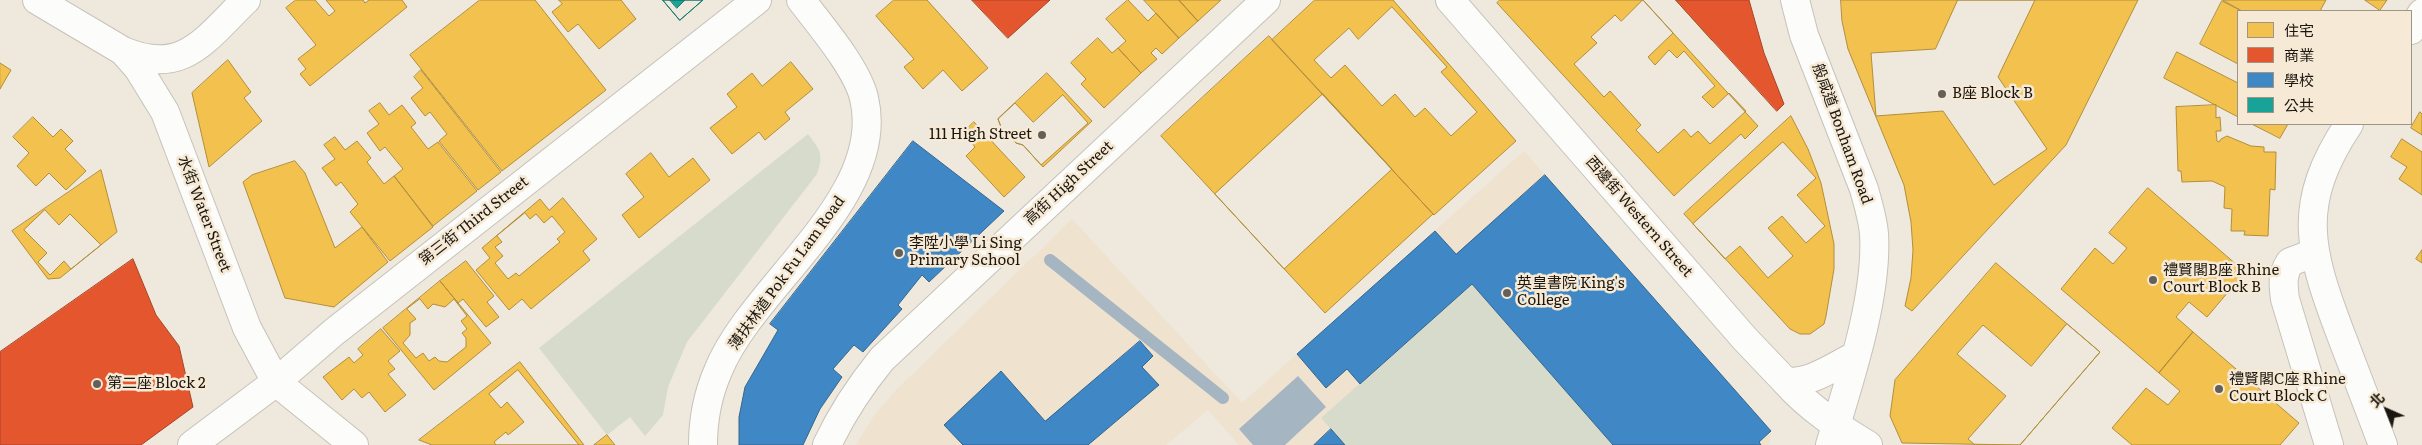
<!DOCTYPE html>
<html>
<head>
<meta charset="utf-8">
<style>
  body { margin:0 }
  #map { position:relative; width:2422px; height:445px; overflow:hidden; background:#eee8dd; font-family:Literata,"Noto Sans TC",serif }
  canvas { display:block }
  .legend { position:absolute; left:2237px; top:10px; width:175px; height:115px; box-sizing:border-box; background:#f6e9d5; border:1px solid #9e9586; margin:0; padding:6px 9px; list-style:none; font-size:15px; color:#1b170f }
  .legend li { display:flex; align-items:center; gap:10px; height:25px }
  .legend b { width:25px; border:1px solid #9e9586 }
  .north { position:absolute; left:2362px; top:385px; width:50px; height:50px; -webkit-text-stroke:4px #f6e9d5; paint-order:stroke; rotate:316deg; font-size:14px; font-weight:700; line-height:20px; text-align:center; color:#1b170f }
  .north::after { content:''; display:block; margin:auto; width:18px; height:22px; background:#1b170f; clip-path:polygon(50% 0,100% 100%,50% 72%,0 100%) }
</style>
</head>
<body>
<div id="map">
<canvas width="2422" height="445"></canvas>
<ul class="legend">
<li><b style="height:14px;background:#f2c14e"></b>住宅</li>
<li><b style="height:14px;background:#e4572e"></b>商業</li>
<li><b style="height:14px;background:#3f88c5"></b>學校</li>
<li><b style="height:14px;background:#17a398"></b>公共</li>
</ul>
<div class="north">北</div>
</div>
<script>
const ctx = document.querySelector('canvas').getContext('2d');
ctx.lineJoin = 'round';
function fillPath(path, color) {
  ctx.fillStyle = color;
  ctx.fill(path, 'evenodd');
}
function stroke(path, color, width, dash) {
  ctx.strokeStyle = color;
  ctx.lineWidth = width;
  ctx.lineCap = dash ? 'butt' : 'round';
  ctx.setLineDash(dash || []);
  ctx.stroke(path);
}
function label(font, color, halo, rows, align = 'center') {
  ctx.font = font + ' Literata,"Noto Sans TC",serif';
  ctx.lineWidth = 5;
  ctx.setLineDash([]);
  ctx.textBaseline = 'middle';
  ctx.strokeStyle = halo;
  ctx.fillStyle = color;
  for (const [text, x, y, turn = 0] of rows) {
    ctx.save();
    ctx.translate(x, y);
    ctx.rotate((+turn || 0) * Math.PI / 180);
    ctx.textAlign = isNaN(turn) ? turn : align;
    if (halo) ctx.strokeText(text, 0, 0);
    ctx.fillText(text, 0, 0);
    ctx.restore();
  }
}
const built = new Path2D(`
  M1524,151L1771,431L1770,442L1768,445H1239L1208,410L1166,445H856L875,414L896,390L1072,219L1242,403Z`);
const green = new Path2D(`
  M808,134C820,150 824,154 817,174L687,342L668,387L663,415L645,436L630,417L607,435L539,348Z
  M1472,284L1613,445H1345L1321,418Z`);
const water = new Path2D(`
  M1298,376L1326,407L1285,445H1253L1239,429Z`);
const homes = new Path2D(`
  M296,0H315L329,16L335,11L326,0H363L365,3L369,0H402L407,7L310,86L300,74L306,69L298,59L316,45L286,8Z
  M480,0H535L606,90L502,171L410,55Z
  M559,0H621L636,19L599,49L578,24L568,32L552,12L562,4Z
  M894,0H927L988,68L962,91L943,70L923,89L904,67L914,59L876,16Z
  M1128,0L1148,21L1156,13L1179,38L1162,54L1156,48L1151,53L1157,59L1141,73L1118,48L1126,41L1106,19Z
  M1144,0H1179L1198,21L1179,38Z
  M1179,0H1221L1198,21Z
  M1315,0H1393L1516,141L1434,215L1272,40Z
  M1500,0H1643L1758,126L1745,139L1741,134L1674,196L1497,3Z
  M1643,0L1673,33L1648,57L1655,65L1669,50L1677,58L1684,51L1715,86L1702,97L1713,108L1729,93L1746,111L1710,144L1698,131L1691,137L1684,129L1658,153L1636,130L1641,125L1610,91L1604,97L1574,64L1597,43L1591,37L1615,15L1621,21Z
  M1676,0H1725L1752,31L1728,52L1716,38L1712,40Z
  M1841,0H2138L2066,145L1912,311L1905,306L1911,278L1913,250L1911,222L1904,185L1848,49L1842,21Z
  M1958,0H2035L1998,77L2047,149L1994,185L1943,111L1876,116L1871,53L1935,49Z
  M2223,0H2326L2320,11H2242Z
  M2365,0H2387L2380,10Z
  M2222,1L2242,11H2238V64L2200,44Z
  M1392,7L1447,67L1441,72L1477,112L1451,136L1425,108L1415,117L1395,94L1382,106L1345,65L1331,78L1314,60L1349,28L1358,39Z
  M1269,36L1433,214L1325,313L1161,136Z
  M1098,38L1112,53L1118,48L1141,73L1104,108L1081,84L1086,79L1071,63Z
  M2177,52L2238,83V117L2164,78Z
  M228,60L251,92L244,98L262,121L209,167L192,93Z
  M791,62L813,89L785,112L790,119L765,140L759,132L732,154L710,128L737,107L727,94L752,73L762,86Z
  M0,63L11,70L0,89Z
  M421,70L501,172L478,190L439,141L447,134L430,112L425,116L411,98L423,88L414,77Z
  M1047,73L1092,121L1043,167L1023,145L1016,143L1001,127L998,119Z
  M1323,94L1392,169L1284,269L1215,194Z
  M1063,95L1088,123L1041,165L1023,145L1016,143L1001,127L998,119L1015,103L1033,122Z
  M380,103L389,115L402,105L416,123L411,127L428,149L438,142L477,191L433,226L394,176L403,169L385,147L380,151L367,133L379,124L369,111Z
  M2216,105V118L2220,117L2221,131H2216L2217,141L2219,142L2221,139L2227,136L2251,146L2264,147V152H2276L2275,190L2270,189L2268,236L2244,235L2245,231H2231L2232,209L2224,208L2225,187L2212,181L2182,182L2181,171H2178L2176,107Z
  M2420,112L2422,114V135L2411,128Z
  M1791,116L1808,149L1821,183L1834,244V269L1826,316L1824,324L1810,334H1800L1790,329L1684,214Z
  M33,117L53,137L61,129L73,141L65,149L86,171L66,190L49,173L36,186L17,166L29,153L13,137Z
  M974,122L1025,177L1004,197L966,156L975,147L963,133Z
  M2252,124H2288L2280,138Z
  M335,137L345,150L357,141L371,158L367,162L384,184L394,176L433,227L390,261L350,212L358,204L341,182L336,186L322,168L335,159L324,145Z
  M2402,139L2422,152V195L2399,179L2407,167L2391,157Z
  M1783,142L1816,178L1797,195L1825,226L1806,243L1782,216L1768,228L1793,256L1768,278L1740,246L1725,259L1693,224Z
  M651,153L669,177L693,158L710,180L639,238L622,215L644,197L626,174Z
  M295,161L305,173L335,248L362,227L388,262L334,307L285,298L243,182L252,175Z
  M101,170L117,232L60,278L48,279L12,231Z
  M2148,188L2245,272L2207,317L2189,302L2176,317L2193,332L2159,373L2061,289L2095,248L2113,264L2127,248L2109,233Z
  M563,198L597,239L583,251L590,260L531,309L522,299L509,310L476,270L490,258L482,248L540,199L549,210Z
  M45,210L59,225L70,214L101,245L71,269L64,261L50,275L38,262L47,253L24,230Z
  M525,213L530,219L536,214L544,223L552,216L565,232L557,239L560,242L519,276L516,273L508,279L495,263L503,256L495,247L502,242L497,236Z
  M2422,250V263L2416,259Z
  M466,261L494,296L487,302L499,317L486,327L463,299L458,303L440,281Z
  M1996,263L2100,352L2020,445L1902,443L1890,416L1895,380Z
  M440,281L491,343L434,390L383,328Z
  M420,299L428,309L433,304L445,307L454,299L467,316L461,321L467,329L462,333L466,338V347L447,362L439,361L435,357L429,361L423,353L416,358L403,343L410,335V323L416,319L407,309Z
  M88,304L118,342L153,314L165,328L159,334L171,350L142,373L164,400L152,410L162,423L147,435L123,405L113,414L137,443L134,445H114L112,443L109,445H94L78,426L57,443L43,426L37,431L26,417L51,395L22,358L34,348L27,338L40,328L64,357L78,345L55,316L68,306L75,315Z
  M2067,324L2100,352L2020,445H1975L1968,439L2006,396L1957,354L1983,325L2031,366Z
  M381,329L400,351L388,361L395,369L388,374L406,395L385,412L369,392L362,398L354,389L342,400L323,377L349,357L354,363L363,355L358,349Z
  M2193,332L2299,423L2280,445H2132L2112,428L2146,388L2168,405L2180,391L2159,373Z
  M520,362L584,445H432L419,440Z
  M518,370L579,445H496L494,442L506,432L508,435L524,422L507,402L501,408L489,394Z
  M25,417L37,432L42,428L53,441L48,445H0V437Z
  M607,435L615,445H594Z`);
const shops = new Path2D(`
  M972,0H1050L1008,38Z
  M1676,0H1749L1764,53L1784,104L1777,111Z
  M133,259L156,315L179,346L193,407L141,445H0V352Z`);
const schools = new Path2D(`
  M913,141L1004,211L929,282L922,275L898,305L902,309L863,352L854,345L833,369L842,377L820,409L803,445H739V417L745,387L778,330L770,324Z
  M1545,175L1771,431L1759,442L1761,445H1613L1472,284L1360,384L1347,369L1326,388L1297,354L1435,231L1456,254Z
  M1140,341L1153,356L1142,367L1159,385L1088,445H963L944,425L1001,371L1045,421Z
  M1331,429L1345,445H1314Z`);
const public = new Path2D(`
  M663,0H703L680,20Z
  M663,0H703L680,20Z
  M670,0H685L677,8Z`);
const stream = new Path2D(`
  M1050,260L1223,398`);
const minor = new Path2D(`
  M2411,30L2422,13
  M2349,124C2295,205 2309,250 2341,335C2355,372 2369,408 2383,445
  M2314,253L2290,262C2282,274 2283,284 2285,299L2329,445
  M1786,382C1809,408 1838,427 1868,445
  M354,445L276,382L334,332L757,0
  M827,445C842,413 860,386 882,359L1266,0`);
const major = new Path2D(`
  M37,0L123,51L138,68L165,112L247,328L276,382L192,445
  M1450,0L1745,339L1786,382C1812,383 1833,367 1855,356
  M1795,0L1804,35L1864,189C1868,204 1873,219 1874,234C1878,297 1848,385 1830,445
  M123,51C184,77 206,38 246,0
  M703,445C703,420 708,394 718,371C752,286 888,198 864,98C857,68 820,25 801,0`);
const markers = [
  [1942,94,5,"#656057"],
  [1042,135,5,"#656057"],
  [899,253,5,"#656057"],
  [2153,280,5,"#656057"],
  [1507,293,5,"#656057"],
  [97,384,5,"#656057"],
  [2219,389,5,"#656057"]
];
const poiNames = [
  ["B座 Block B",1952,94],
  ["111 High Street",1032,135,"right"],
  ["李陞小學 Li Sing",909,244],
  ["Primary School",909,261],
  ["禮賢閣B座 Rhine",2163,271],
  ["Court Block B",2163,288],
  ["英皇書院 King's",1517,284],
  ["College",1517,301],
  ["禮賢閣C座 Rhine",2229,380],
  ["Court Block C",2229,397],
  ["第二座 Block 2",107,384]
];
const streetNames = [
  ["般咸道 Bonham Road",1842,134,70],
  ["高街 High Street",1069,183,-43],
  ["水街 Water Street",204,214,69],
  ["西邊街 Western Street",1639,217,49],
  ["第三街 Third Street",474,221,-38],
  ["薄扶林道 Pok Fu Lam Road",787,273,-54]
];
fillPath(built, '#efe3cf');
fillPath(green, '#d7dbcb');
fillPath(water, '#a5b5c2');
fillPath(homes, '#f2c14e');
stroke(homes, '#b28e3b', 1);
fillPath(shops, '#e4572e');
stroke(shops, '#a84425', 1);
fillPath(schools, '#3f88c5');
stroke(schools, '#34668e', 1);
fillPath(public, '#17a398');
stroke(public, '#18796f', 1);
stroke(stream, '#a5b5c2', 12);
stroke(minor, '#c7c2b9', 30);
stroke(major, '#c7c2b9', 30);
stroke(minor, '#fcfcfa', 28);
stroke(major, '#fcfcfa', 28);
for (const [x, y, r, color] of markers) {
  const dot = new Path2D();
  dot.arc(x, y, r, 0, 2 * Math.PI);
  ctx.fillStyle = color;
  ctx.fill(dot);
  stroke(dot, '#f6e9d5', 2);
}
label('15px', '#1b170f', '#f6e9d5', poiNames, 'left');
label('15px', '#1b170f', '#f6e9d5', streetNames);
</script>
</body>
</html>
